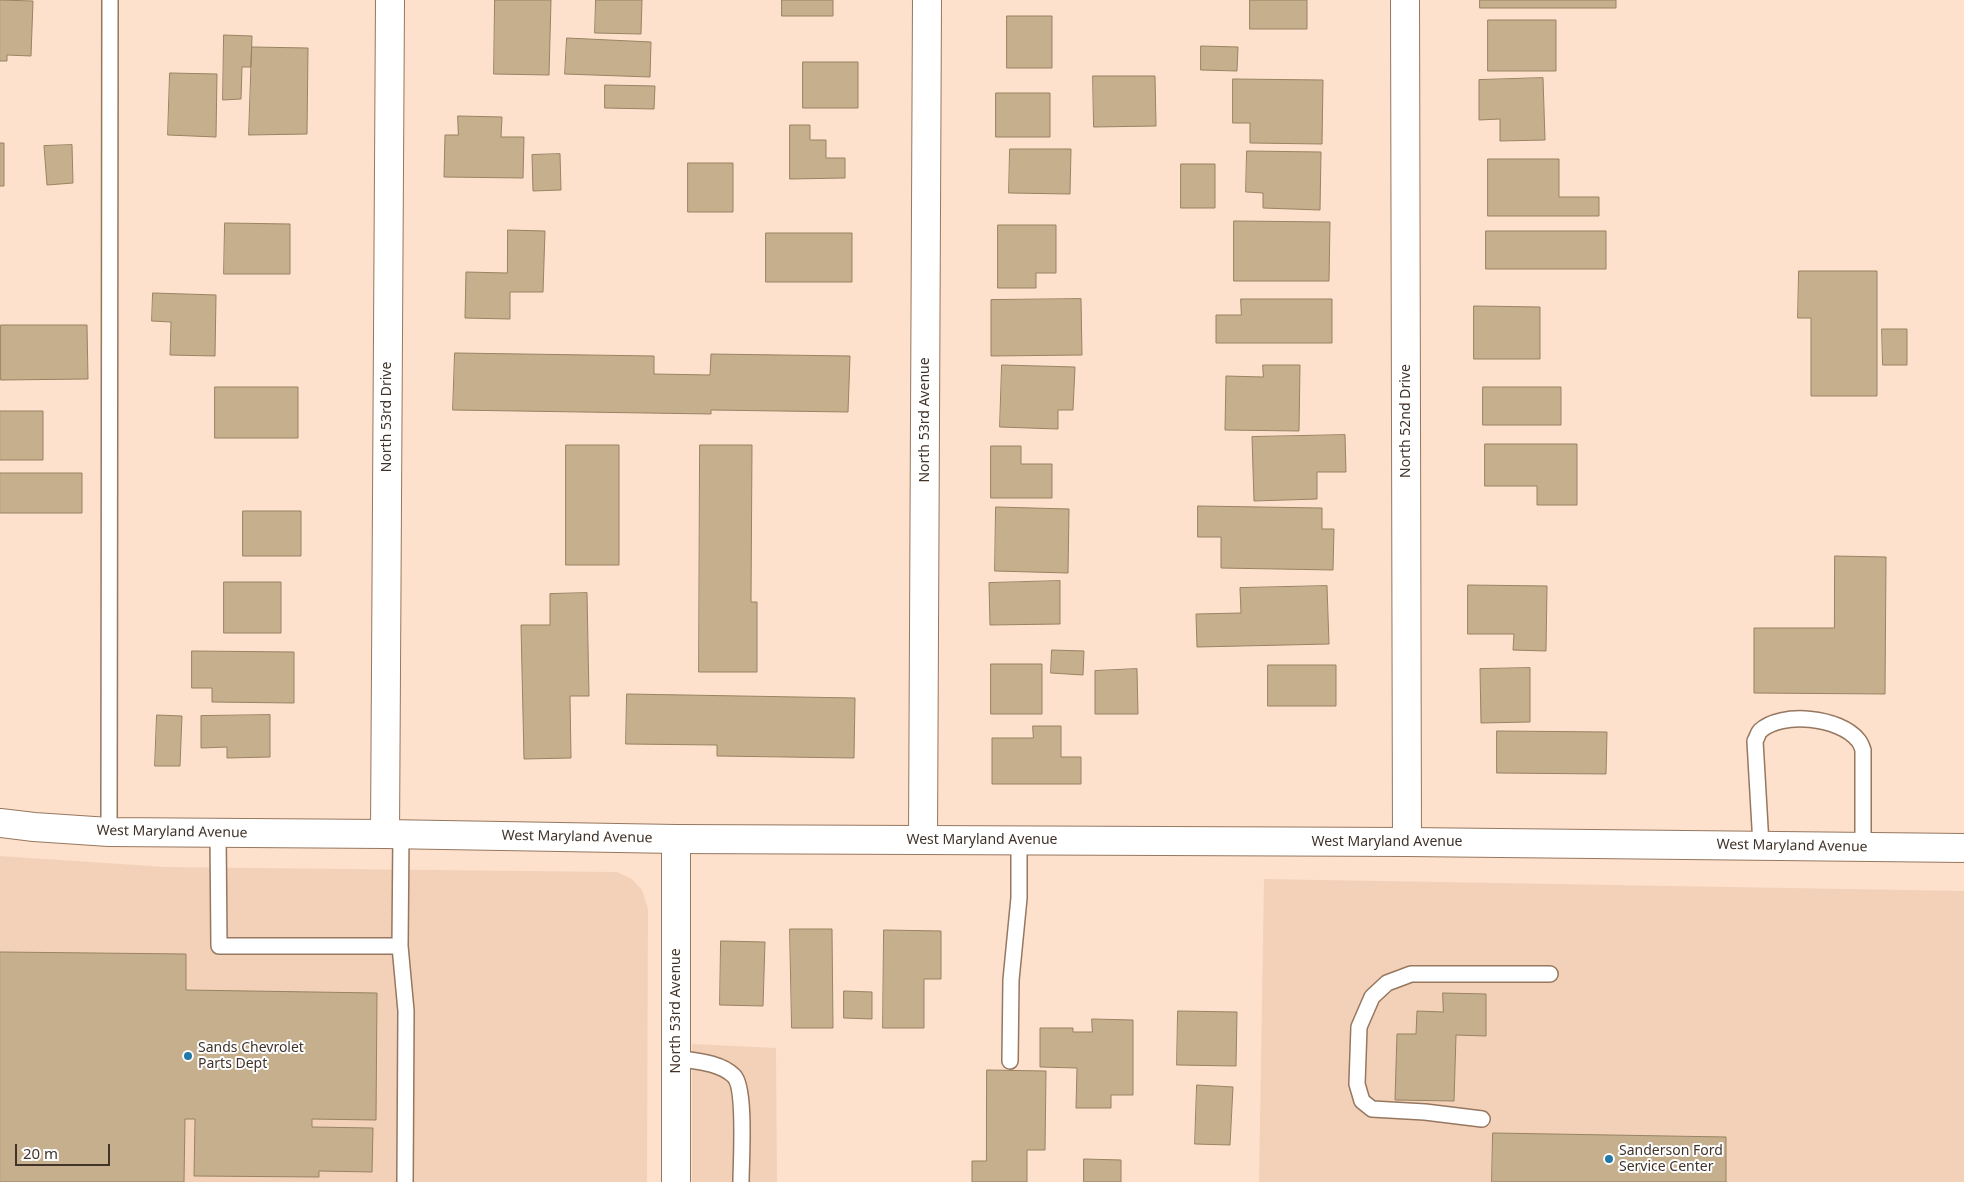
<!DOCTYPE html>
<html>
<head>
<meta charset="utf-8">
<style>
  body { margin:0 }
  #map { position:relative; width:1964px; height:1182px; overflow:hidden; background:#fde1cc; font-family:"Noto Sans",sans-serif }
  canvas { display:block }
  .scale { position:absolute; left:15px; top:1144px; width:95px; height:22px; box-sizing:border-box; border:2px solid #413329; border-top:0; padding-left:6px; font-size:15px; line-height:18px; white-space:nowrap; color:#413329; -webkit-text-stroke:4px #fff; paint-order:stroke }
</style>
</head>
<body>
<div id="map">
<canvas width="1964" height="1182"></canvas>
<div class="scale">20 m</div>
</div>
<script>
const ctx = document.querySelector('canvas').getContext('2d');
ctx.lineJoin = 'round';
function fillPath(path, color) {
  ctx.fillStyle = color;
  ctx.fill(path, 'evenodd');
}
function stroke(path, color, width, dash) {
  ctx.strokeStyle = color;
  ctx.lineWidth = width;
  ctx.lineCap = dash ? 'butt' : 'round';
  ctx.setLineDash(dash || []);
  ctx.stroke(path);
}
function label(font, color, halo, rows, align = 'center') {
  ctx.font = font + ' "Noto Sans",sans-serif';
  ctx.lineWidth = 4;
  ctx.setLineDash([]);
  ctx.textBaseline = 'middle';
  ctx.strokeStyle = halo;
  ctx.fillStyle = color;
  for (const [text, x, y, turn = 0] of rows) {
    ctx.save();
    ctx.translate(x, y);
    ctx.rotate((+turn || 0) * Math.PI / 180);
    ctx.textAlign = isNaN(turn) ? turn : align;
    if (halo) ctx.strokeText(text, 0, 0);
    ctx.fillText(text, 0, 0);
    ctx.restore();
  }
}
const built = new Path2D(`
  M0,856L166,867L617,872L632,879L642,890L648,909L647,1182H0Z
  M1264,879L1964,891V1182H1259Z
  M692,1044L776,1048L777,1182H692Z`);
const building = new Path2D(`
  M0,0L33,1L31,56L7,55V61H0Z
  M495,0H551L549,75L494,74Z
  M596,0H642L641,34L595,33Z
  M782,0H833V16H782Z
  M1250,0H1307V29H1250Z
  M1480,0H1616V8H1480Z
  M1007,16H1052V68H1007Z
  M1488,20H1556V71H1488Z
  M224,35L252,36L251,67H242L241,99L223,100Z
  M567,38L651,42L650,77L565,74Z
  M1201,46L1238,47L1237,71L1201,70Z
  M252,47L308,48L307,134L249,135Z
  M803,62H858V108H803Z
  M170,73L217,74L216,137L168,135Z
  M1093,76H1155L1156,126L1094,127Z
  M1543,78L1545,140L1500,141V119L1479,120V80Z
  M1233,79L1323,80L1322,144L1250,143V123H1233Z
  M605,85L655,86L654,109L605,108Z
  M996,93H1050V137H996Z
  M458,116L502,117L501,137H524L523,178L444,177L445,135H458Z
  M790,125H810V140H826V158H845V178L790,179Z
  M0,143H4V186H0Z
  M72,145L73,183L47,185L44,146Z
  M1010,149H1071L1070,194L1009,193Z
  M1247,151L1321,152L1320,210L1263,208V193L1246,192Z
  M560,154L561,190L533,191L532,155Z
  M1488,159H1559V197H1599V216H1488Z
  M688,163H733V212H688Z
  M1181,164H1215V208H1181Z
  M1234,221L1330,222L1329,281H1234Z
  M225,223L290,224V274H224Z
  M998,225H1056V273H1036V288H998Z
  M508,230L545,231L543,292H510V319L465,318L466,272L507,273Z
  M1486,231H1606V269H1486Z
  M766,233H852V282H766Z
  M1799,271H1877V396H1811V318H1798Z
  M153,293L216,295L215,356L170,355L171,322L152,321Z
  M1081,299L1082,355L991,356V300Z
  M1241,299H1332V343H1216V315H1241Z
  M1474,306L1540,307V359H1474Z
  M1,325H87L88,379L1,380Z
  M1882,329H1907V365H1883Z
  M455,353L654,356V374L710,375L711,354L850,356L848,412L711,410V414L453,410Z
  M1002,365L1075,367L1073,410H1058V429L1000,427Z
  M1263,365H1300L1299,431L1225,430L1226,376L1263,377Z
  M215,387H298V438H215Z
  M1483,387H1561V425H1483Z
  M0,411H43V460H0Z
  M1345,435L1346,472H1317V499L1254,501L1252,437Z
  M1485,444H1577V505H1537V486H1485Z
  M566,445H619V565H566Z
  M700,445H752L751,602H757V672H699Z
  M991,446H1021V464H1052V498H991Z
  M0,473H82V513H0Z
  M1198,506L1322,508V529H1334L1333,570L1221,568V537H1198Z
  M996,507L1069,509L1068,573L995,571Z
  M243,511H301V556H243Z
  M1835,556L1886,557L1885,694L1754,693V628H1834Z
  M1060,581V624L990,625L989,583Z
  M224,582H281V633H224Z
  M1468,585L1547,586L1546,651L1513,650L1514,634H1468Z
  M1327,586L1329,644L1197,647L1196,614L1241,613L1240,588Z
  M587,593L589,696H570L571,758L524,759L521,625H550V594Z
  M1052,650L1084,651L1083,675L1051,673Z
  M192,651L294,652V703L212,702V688H192Z
  M991,664H1042V714H991Z
  M1268,665H1336V706H1268Z
  M1530,668V722L1481,723L1480,669Z
  M1137,669L1138,714H1095V671Z
  M627,694L855,698L854,758L717,756V745L626,744Z
  M157,715L182,716L180,766H155Z
  M270,715V757L227,758V747L201,748V716Z
  M1033,726H1061V757H1081V784H992V738H1033Z
  M1497,731L1607,732L1606,774L1497,773Z
  M790,929H832L833,1028H792Z
  M884,930L941,931V979H924V1028H883Z
  M721,941L765,942L763,1006L720,1005Z
  M0,952L186,954V990L377,993L376,1120L312,1119V1127L373,1128L372,1172L319,1171V1177L194,1176L195,1119H185L184,1182H0Z
  M844,991L872,992V1019L844,1018Z
  M1443,993L1486,994V1036L1456,1035L1454,1101L1395,1100L1397,1034H1416L1417,1011L1443,1012Z
  M1178,1011L1237,1012L1236,1066L1177,1065Z
  M1092,1019L1133,1020V1095H1111V1108H1076L1077,1068L1040,1067V1028H1073V1032H1092Z
  M987,1070L1046,1071L1045,1150H1027V1182H972V1161H986Z
  M1197,1085L1233,1087L1230,1145L1195,1144Z
  M1493,1133L1726,1137V1182H1492Z
  M1084,1159L1121,1160V1182H1084Z`);
const lane = new Path2D(`
  M109,832L110,0
  M218,833L219,946H400
  M401,834L400,946L406,1011L405,1182
  M1761,845L1755,741C1757,738 1758,733 1760,731C1781,711 1840,717 1858,740C1860,742 1862,747 1863,750V847
  M676,1058C694,1061 720,1062 734,1076C746,1088 741,1162 741,1182
  M1010,1061L1011,980L1019,898V841
  M1482,1119L1425,1112L1372,1109L1362,1101L1357,1084L1359,1027L1372,997L1387,983L1411,974H1550`);
const street = new Path2D(`
  M1405,0L1407,842
  M385,834L390,0
  M676,839V1182
  M923,840L927,0`);
const secondary = new Path2D(`
  M0,823L34,827L109,832L385,834L676,839L1407,842L1964,848`);
const markers = [
  [188,1056,5,"#2378a8"],
  [1609,1159,5,"#2378a8"]
];
const streetNames = [
  ["North 53rd Drive",387,417,-90],
  ["North 53rd Avenue",925,420,-90],
  ["North 52nd Drive",1406,421,-90],
  ["West Maryland Avenue",172,832,1],
  ["West Maryland Avenue",577,837,1],
  ["West Maryland Avenue",982,840],
  ["West Maryland Avenue",1387,842],
  ["West Maryland Avenue",1792,846,1],
  ["North 53rd Avenue",676,1011,-90]
];
const poiNames = [
  ["Sands Chevrolet",198,1048],
  ["Parts Dept",198,1064],
  ["Sanderson Ford",1619,1151],
  ["Service Center",1619,1167]
];
fillPath(built, '#f3d1b9');
fillPath(building, '#c5af8d');
stroke(building, '#988362', 1);
stroke(lane, '#96775f', 18);
stroke(street, '#96775f', 30);
stroke(secondary, '#96775f', 30);
stroke(lane, '#fff', 15);
stroke(street, '#fff', 28);
stroke(secondary, '#fff', 28);
for (const [x, y, r, color] of markers) {
  const dot = new Path2D();
  dot.arc(x, y, r, 0, 2 * Math.PI);
  ctx.fillStyle = color;
  ctx.fill(dot);
  stroke(dot, '#fff', 2);
}
label('14px', '#413329', '#fff', streetNames);
label('14px', '#413329', '#fff', poiNames, 'left');
</script>
</body>
</html>
